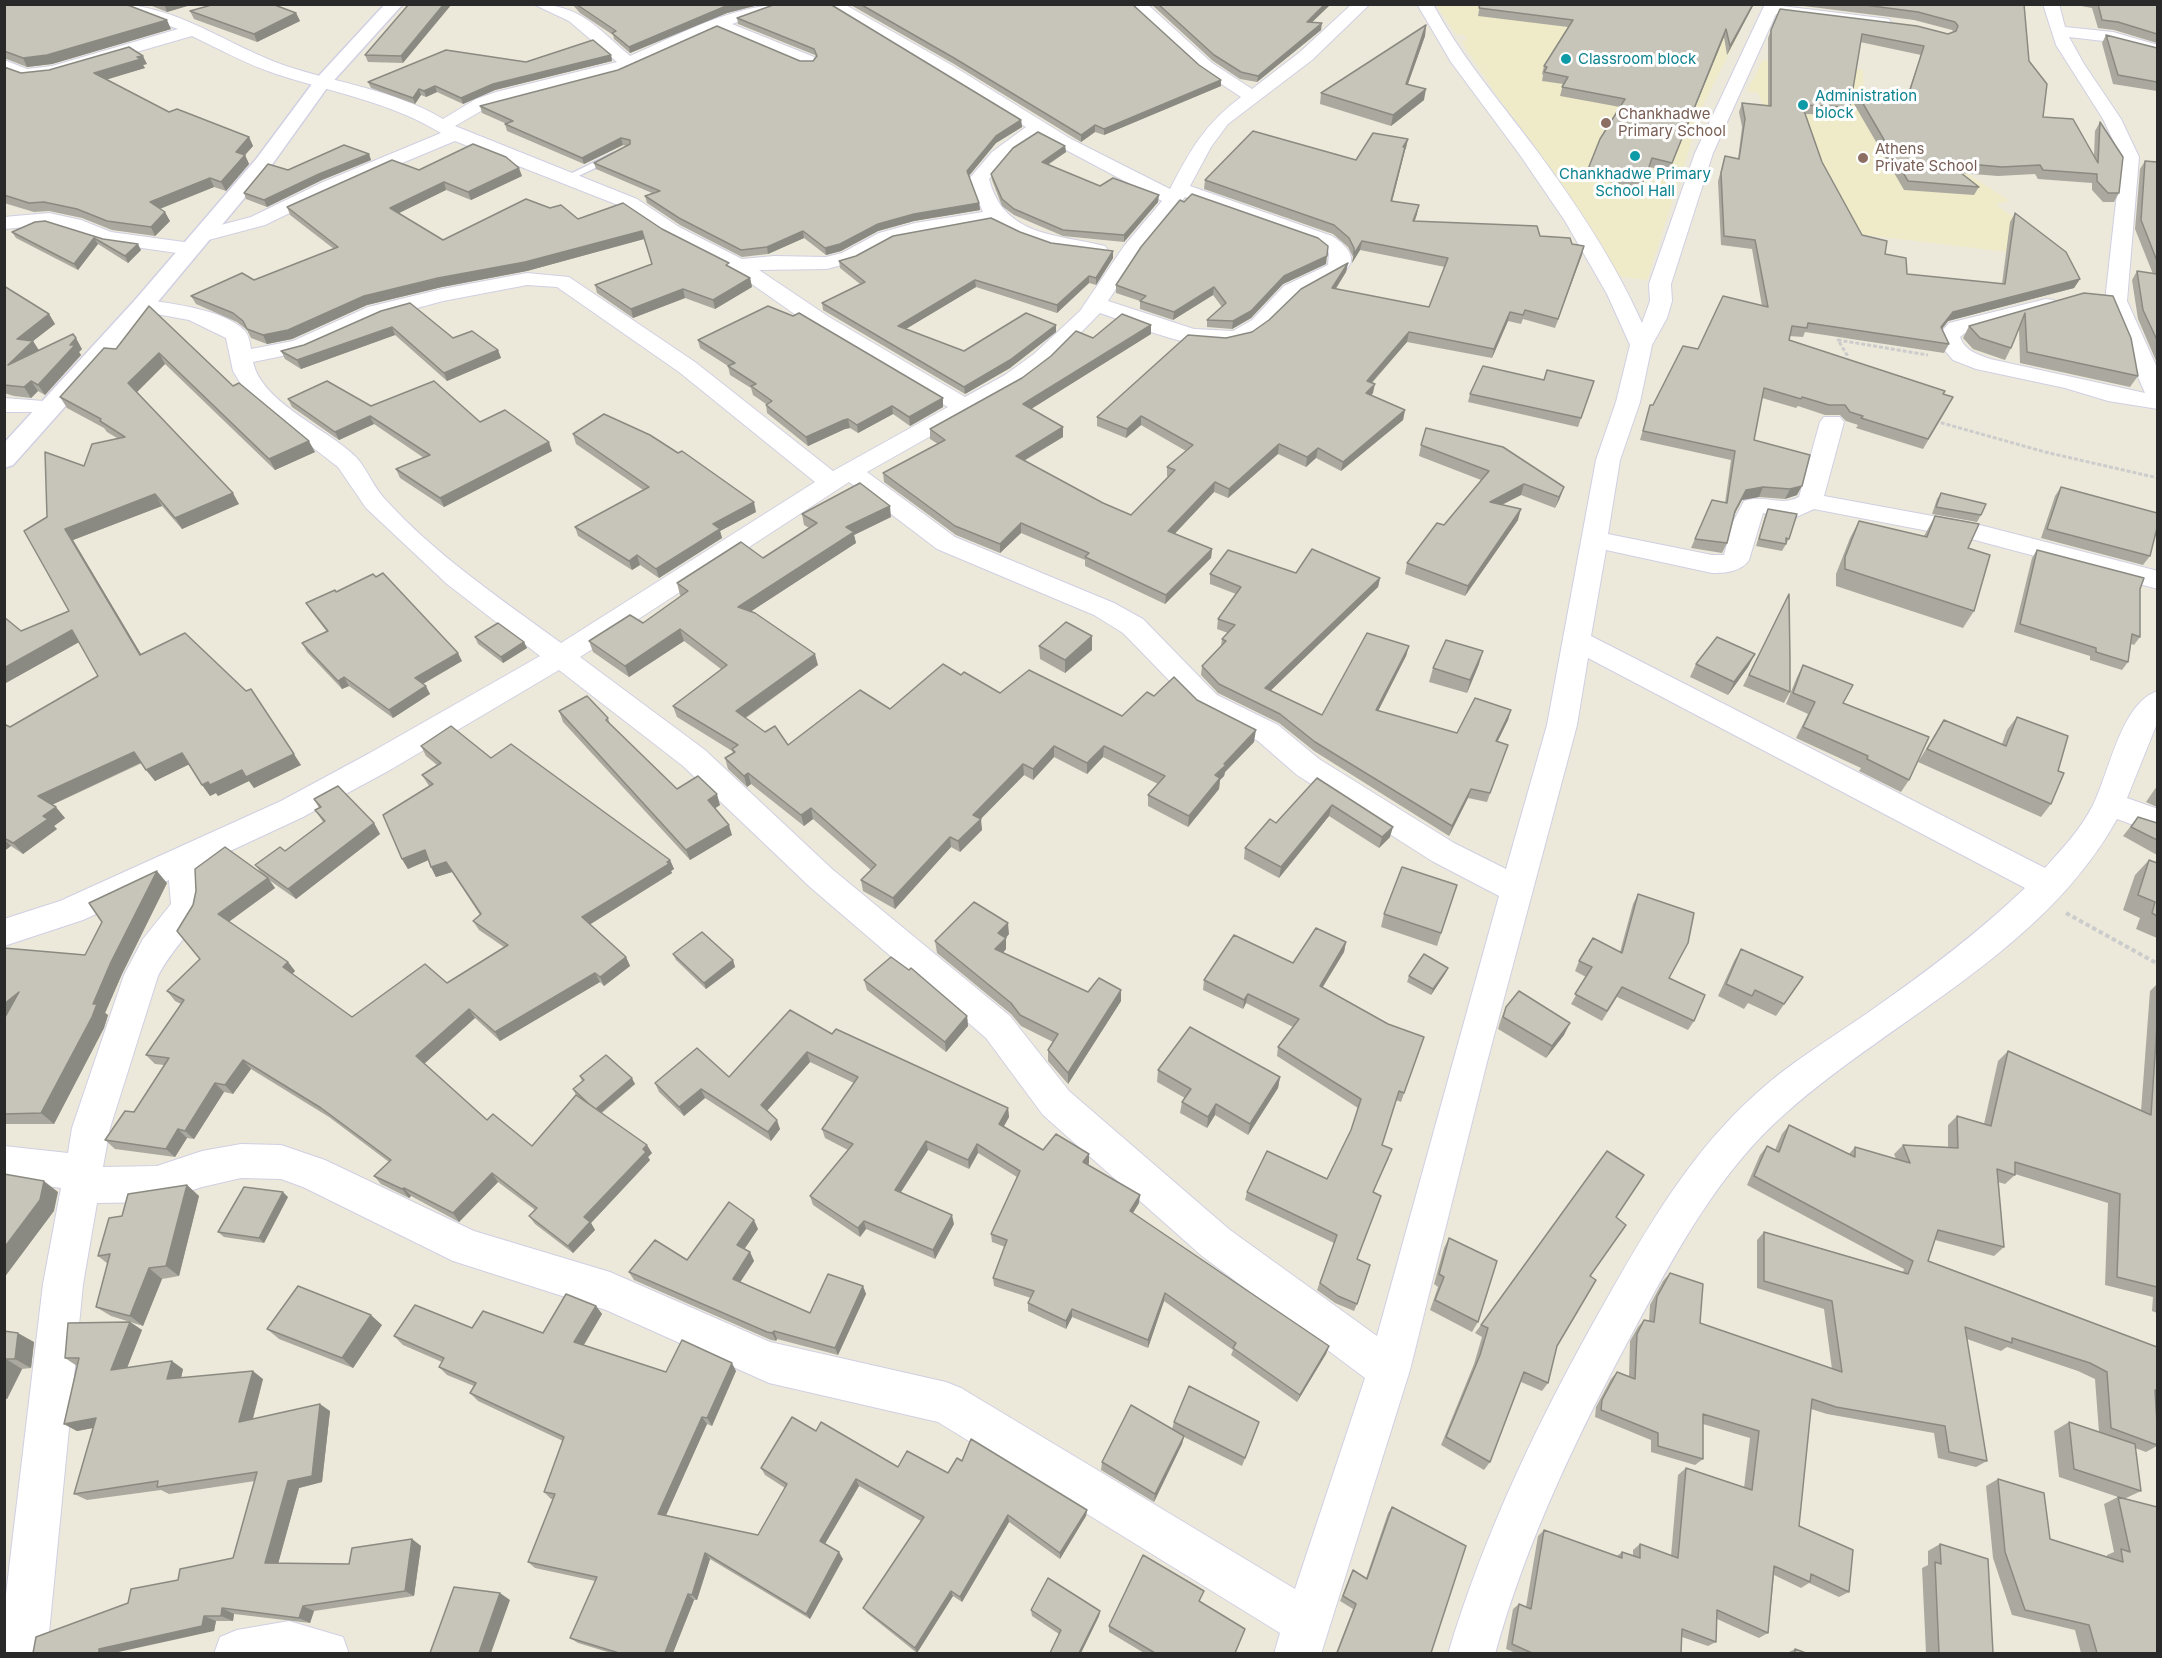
<!DOCTYPE html>
<html>
<head>
<meta charset="utf-8">
<style>
  body { margin:0 }
  #map { position:relative; width:2162px; height:1658px; overflow:hidden; background:#ece9da; font-family:Inter,sans-serif }
  canvas { display:block }
  .frame { position:absolute; inset:0; border:6px solid #292929; pointer-events:none }
</style>
</head>
<body>
<div id="map">
<canvas width="2162" height="1658"></canvas>
<div class="frame"></div>
</div>
<script>
const ctx = document.querySelector('canvas').getContext('2d');
ctx.lineJoin = 'round';
function fillPath(path, color) {
  ctx.fillStyle = color;
  ctx.fill(path, 'evenodd');
}
function stroke(path, color, width, dash) {
  ctx.strokeStyle = color;
  ctx.lineWidth = width;
  ctx.lineCap = dash ? 'butt' : 'round';
  ctx.setLineDash(dash || []);
  ctx.stroke(path);
}
function label(font, color, halo, rows, align = 'center') {
  ctx.font = font + ' Inter,sans-serif';
  ctx.lineWidth = 6;
  ctx.setLineDash([]);
  ctx.textBaseline = 'middle';
  ctx.strokeStyle = halo;
  ctx.fillStyle = color;
  for (const [text, x, y, turn = 0] of rows) {
    ctx.save();
    ctx.translate(x, y);
    ctx.rotate((+turn || 0) * Math.PI / 180);
    ctx.textAlign = isNaN(turn) ? turn : align;
    if (halo) ctx.strokeText(text, 0, 0);
    ctx.fillText(text, 0, 0);
    ctx.restore();
  }
}
const education = new Path2D(`
  M1436,5H1687L1738,36L1704,103L1647,280L1616,276L1461,41L1467,40L1464,35L1456,34Z
  M1763,60L1863,70L1864,101L1948,162L2010,201L1995,204L2073,260L1808,228L1758,93L1747,91Z`);
const pathFar1 = new Path2D(`
  M1847,362V355L1838,340L1928,355
  M1935,421L2045,452L2158,478`);
const path = new Path2D(`
  M2066,913L2158,964`);
const lane = new Path2D(`
  M613,153L616,154V158L570,180L562,178Z`);
const street = new Path2D(`
  M113,4C176,4 228,46 286,66C337,83 395,90 443,119L476,99L496,92L617,62L569,21L533,4C580,4 597,28 630,56C681,34 733,4 790,4L732,24L814,57L816,61L814,65H802L718,30L619,74L488,107L455,126L637,199L679,227L742,259L774,256L826,257L842,253L879,233L915,223L983,212L969,179L992,152L1026,127L824,4H844L953,66L1071,139L1170,189C1191,149 1204,125 1241,97L1200,70L1128,4H1147L1212,63L1252,89L1300,52L1352,4H1370L1312,60L1228,124L1211,147L1190,186L1332,236C1383,270 1318,281 1299,296C1270,318 1267,342 1225,345C1184,349 1138,326 1100,313L1050,364L1021,385L867,472L955,537L1114,603L1143,619L1217,695L1278,725L1319,759L1454,843L1506,869L1547,725L1596,460L1616,402L1630,345L1607,294L1565,221L1520,155L1451,62L1417,4H1433C1461,57 1499,100 1534,147C1575,202 1614,260 1642,323L1650,301L1649,284L1695,153L1765,4L1889,19L1891,22L1889,25L1883,27L1776,14L1713,153L1671,284L1672,301L1667,318L1652,345L1640,402L1620,460L1608,534L1712,555H1724L1733,522L1744,501C1766,494 1780,507 1799,497L1820,422L1824,417H1840L1844,422L1824,496L1976,524L2158,571V589L1975,540L1814,509L1792,519L1763,513L1749,560C1741,572 1725,573 1712,573L1606,550L1591,636L2045,868C2062,849 2081,829 2093,805C2109,774 2121,702 2158,691V721L2127,798L2158,809V834L2117,819C2043,952 1896,1016 1787,1112C1719,1171 1676,1252 1634,1330C1578,1434 1527,1539 1495,1654H1448C1485,1530 1541,1415 1605,1302C1648,1226 1692,1150 1758,1092C1791,1062 1830,1039 1866,1014C1922,975 1976,935 2025,888L1588,658L1577,725L1487,1062L1410,1370L1321,1654H1274L1280,1633L938,1422L769,1383L606,1310L453,1261L303,1187L281,1179L241,1178L202,1187L157,1202L97,1203L83,1284L47,1654H4V1611L43,1284L61,1188L4,1180V1146L68,1153L72,1128L124,975L143,939L171,904L169,880L83,920L4,946V919L60,901L281,801L368,754L540,656L447,584L366,508L338,467L272,416L244,389L233,371L226,338L189,320L135,310L132,305L135,300L143,299C172,304 224,309 245,331C249,336 250,343 251,349L293,341L368,307L442,289L527,273L569,277L695,362L833,471L948,407L813,327L732,270L665,235L623,207L455,141L337,190L265,225L201,242L194,240L191,236L194,232L251,217L323,182L441,133C390,102 332,92 276,74C246,64 219,49 192,36L53,76L25,79L4,71V60L27,69L52,66L178,29ZM1038,135L1162,201L1124,246L1080,311L1034,354L1005,375L965,397L829,317L759,270L827,269L856,261L893,241L992,222C1013,240 1079,261 1105,254L1108,250L1105,246C1057,234 1004,237 989,179L1012,154ZM1185,197L1318,244L1329,253L1328,265L1284,286L1252,320L1233,331L1194,329L1108,301L1139,253ZM527,285L557,287L679,372L815,482L561,643C501,599 434,554 384,498C373,486 367,469 356,457C328,429 262,403 253,362L307,351L384,317L443,301ZM849,482L937,549L1094,615L1123,633L1197,709L1258,741L1297,775L1432,861L1499,896L1377,1336L1230,1230L1069,1091L1010,1016L832,869L705,750L580,657ZM559,670L683,766L810,887L986,1038L1043,1115L1202,1256L1365,1378L1295,1589L961,1388L946,1382L770,1342L610,1272L474,1231L325,1160L281,1145L241,1144L202,1151L157,1166L103,1167L110,1128L158,976C181,932 214,923 198,866L303,817L390,770Z
  M2043,4H2059L2065,27L2113,32L2158,45V55L2112,42L2069,37L2084,64L2121,119L2139,157L2127,301L2158,370V409L2108,401L2065,388L1976,369L1953,360L1941,346L1938,336L1949,323L2046,299L2054,300L2057,305L2054,310L1965,333L1960,337C1965,351 1977,354 1990,359L2145,393L2105,301L2121,157L2103,119L2056,45Z
  M49,213L81,220L111,232L191,243L198,245L201,249L198,253L191,255L107,243L49,225L4,229V217Z
  M4,398L57,402L61,407L57,412H4Z
  M289,1621L343,1637L349,1654H214L220,1637L237,1630Z`);
const secondary = new Path2D(`
  M385,4H403L327,88L271,166L151,310L13,465L4,468V443L135,300L257,158L315,80Z`);
const wall = new Path2D(`
  M4,4L171,29L52,64L27,67L4,58Z
  M147,4H194L167,12Z
  M409,4L403,63L368,62L365,55Z
  M572,4H762L727,13L630,53L614,39L613,35L580,13Z
  M849,4H1132L1199,65L1221,80V86L1104,135L1095,132L1081,142L954,64Z
  M1151,4H1331L1312,22L1321,30L1257,82L1240,79L1213,61Z
  M1480,4H1754L1727,55L1724,37L1669,171L1649,167L1642,188L1586,178L1588,169L1620,107L1560,96L1563,84L1542,81L1543,75L1542,74L1544,66L1568,27L1478,16Z
  M1788,4H2024L2029,61L2043,117L2094,156L2095,131L2100,122L2119,193L2114,202H2103L2092,190V183L2038,179L2035,174L1998,176L1960,173L1979,187L1974,195L1904,190L1854,104L1858,95L1907,96L1921,55L1860,42L1850,107L1846,115L1805,114L1822,162L1862,235L1907,274L2002,284L2010,222L2015,213L2080,279L2074,288L1948,321L1942,329L1949,344L1944,353L1805,332L1803,337L1789,336V340L1944,394L1948,407L1923,449L1856,428L1858,425L1846,421L1840,415H1825L1798,406L1796,408L1762,398L1754,440L1797,495L1785,499L1759,497L1742,500L1734,515L1727,543L1722,553L1691,548L1712,500L1725,503L1731,460L1640,440L1650,405H1653L1698,349L1762,306L1752,249L1721,245L1718,181L1725,156L1738,159L1742,127L1739,112L1742,103L1768,106V38L1771,30L1948,34L1954,32L1952,30L1914,20Z
  M2070,4H2157V43L2114,30L2098,28L2092,8Z
  M190,11L296,13L300,21L257,42L194,19Z
  M737,18L1021,120L1022,127L996,143L969,176L979,203L980,210L914,221L878,231L841,251L826,255L804,238L768,254L742,257L680,225L647,203L645,196L652,193L596,169L594,163L627,146L623,145L584,164L507,131L505,124H507L482,113L480,106L800,61H813L816,57L815,55L738,24Z
  M1426,25L1425,36L1408,84L1424,100L1391,126L1320,104L1321,93Z
  M2106,35L2157,48V91L2113,84L2102,43Z
  M611,55L612,61L495,90L463,104L437,92L426,97L421,95L415,104L371,88L368,82L526,62Z
  M147,64L143,65L145,68L106,79L169,112L249,137L253,146L245,155L249,164L226,191L214,187L160,209L170,221L155,236L112,230L82,218L49,211L34,212L4,203V67L21,73Z
  M1408,139L1392,201L1417,214L1415,221L1540,236L1572,244L1584,246L1555,328L1523,319L1521,324L1508,321L1492,358L1407,342L1372,383L1373,393L1371,395L1405,410L1403,420L1341,471L1316,458L1306,467L1278,454L1228,498L1214,492L1174,534L1212,549L1211,558L1165,604L1085,566V560L1021,533L1000,553L956,535L884,482L883,473L938,444L930,439V429L1093,338L1151,334L1031,409L1063,437L1024,461L1103,503L1131,515L1168,477L1167,476V467L1186,451L1141,425L1126,438L1097,426V417L1226,338L1252,332L1348,263L1346,272L1336,289L1429,307L1445,267L1360,250L1352,263L1353,257L1348,247L1333,234L1204,189L1205,180L1356,160Z
  M1065,146L1066,152L1048,165L1100,186L1158,202L1124,242L1063,236L1014,215L1002,206L992,180L991,174Z
  M369,154L371,160L322,180L267,207L246,199L244,193L288,170Z
  M2145,161L2157,162V363L2138,319L2132,280L2137,271L2153,274L2135,229L2140,169Z
  M419,170L522,176L471,200L446,190L399,213L443,240L550,208L578,219L662,229L750,278L752,287L715,309L685,298L633,318L597,293L595,285L652,264L644,239L527,271L442,287L367,305L292,339L267,344L251,338L247,330L237,322L196,304L191,296L254,280L334,249L290,215L287,207Z
  M35,222L141,250L128,263L98,244L78,270L16,238L12,232Z
  M1020,232L1051,243L1113,258L1096,285L1089,283L1057,313L976,287L906,329L964,351L1056,332L1010,368L965,394L823,310L822,303L860,284L840,268L839,261Z
  M1326,264L1283,284L1251,318L1232,329L1207,327V320L1222,307L1213,295L1173,320L1140,309V301L1116,293V285Z
  M4,286L49,314L55,324L33,341L39,350L82,349L79,352L81,355L45,395L38,391L31,398L14,396L4,393Z
  M2084,293L2138,376L2130,387L2020,363L2019,329L2011,348L2005,360L1973,349L1963,338L1969,326Z
  M149,306L233,386L315,452L275,470L165,364L137,392L239,504L182,529L162,506L73,540L141,654L301,765L254,788L249,781L218,796L216,793L210,796L189,764L155,781L142,763L52,805L65,818L54,826L57,829L23,854L11,846L4,851V724L10,727L98,676L79,642L4,684V617L21,631L69,611L47,517L84,466L117,438L107,432L104,428L67,408L60,397L116,349Z
  M381,311L453,338L498,350L501,358L447,381L395,335L301,369L285,359L281,351L304,345Z
  M698,340L943,398V407L910,426L893,414L858,433L850,428L845,429L808,446L767,413L766,404L753,395L751,388L730,375L728,366L700,348Z
  M1544,380L1594,381L1578,427L1468,402L1470,394Z
  M288,399L371,406L480,422L552,451L444,507L400,478L396,469L424,458L374,424L339,440L292,407Z
  M573,434L756,512L720,531L722,538L659,578L640,565L632,570L578,536L575,527L643,490L576,444Z
  M1421,445L1560,498L1555,508L1521,495L1502,505L1518,520L1465,596L1405,574L1407,563L1444,525L1481,480L1419,456Z
  M2061,487L2150,556L2143,565L2041,538L2055,496Z
  M1941,493L1981,515L1977,522L1932,514L1937,499Z
  M1768,509L1789,539L1782,551L1756,546L1765,516Z
  M802,514L891,517L854,535L856,543L751,611L818,665L746,718L765,732L788,745L890,709L961,675L1000,693L1122,716L1154,696L1197,700L1254,742L1225,772L1224,776L1220,780L1219,789L1188,827L1148,806V795L1158,784L1103,757L1087,774L1054,757L1033,780L1024,775L980,819L982,830L960,852L951,847L895,909L863,891L861,880L871,870L813,819L804,826L751,784L747,787L728,769L725,758L733,753L732,751L677,717L673,706L721,669L684,641L629,677L593,652L589,641L643,623L682,596L680,595L677,583L763,558L809,528L804,525Z
  M1935,516L1968,548L1974,611L1963,628L1836,586V574L1850,538L1859,521L1924,536Z
  M2037,550L2140,589V637L2134,645L2131,644L2128,662L2122,670L2090,660V656L2014,632L2032,558Z
  M1296,573L1380,578L1378,587L1270,691L1322,715L1409,646L1406,656L1378,711L1457,733L1511,710L1508,720L1497,742L1508,745L1487,802L1468,798L1449,836L1314,751L1279,723L1218,693L1201,675L1202,666L1221,646L1222,639L1228,633L1217,629L1218,619L1236,594L1210,584V574Z
  M336,592L462,661L423,684L430,694L393,718L349,686L342,689L307,652L302,643L327,632L311,611L306,603Z
  M1789,594L1790,692L1784,703L1743,686Z
  M475,637L524,642L527,648L503,663L478,644Z
  M1039,646L1092,650L1065,673L1040,659Z
  M1755,654L1748,667L1728,695L1690,677L1696,664Z
  M1479,664L1467,693L1429,682L1433,668Z
  M1803,665L1843,703L1909,780L1901,792L1859,771L1861,768L1796,738L1808,714L1786,704L1797,677Z
  M559,711L608,718L610,724L677,789L720,805L715,808L732,835L690,860L563,722Z
  M2017,717L2058,771L2051,804L2041,817L1918,762L1944,720L2002,744L2007,730Z
  M421,746L491,758L670,860L674,869L671,871L672,873L590,924L626,957L630,966L604,986L600,982L500,1041L475,1018L424,1063L487,1120L532,1146L576,1095L573,1089L582,1081L580,1076L635,1084L602,1113L652,1153L648,1157L650,1160L591,1223L595,1230L573,1253L535,1224L529,1216L535,1210L498,1182L459,1222L411,1196L409,1198L381,1184L374,1176L389,1162L329,1117L251,1069L233,1094L224,1092L194,1139L187,1138L175,1157L115,1149L105,1140L134,1112L164,1065L155,1064L146,1055L181,1004L175,1001L167,991L200,959L262,874L255,865L285,851L323,822L315,810L319,808L314,799L374,823L380,834L296,899L269,880L275,888L229,921L288,962L295,971L292,974L352,1017L447,983L504,947L479,930L473,921L480,915L452,872L436,877L431,867L428,860L408,869L402,859L429,786L422,775L437,765L426,756Z
  M1317,778L1390,837L1379,848L1329,816L1279,878L1244,859L1245,848L1276,823Z
  M2157,786V807L2146,802Z
  M2138,817L2157,823V855L2123,836Z
  M2149,860L2157,863V938L2136,929L2140,918L2123,910L2135,875Z
  M167,883L122,974L105,1013L108,1015L104,1028L54,1124H4V948L85,955L102,922Z
  M1457,885L1437,946L1381,927L1384,914Z
  M1638,894L1669,978L1694,1021L1688,1030L1617,997L1602,1021L1571,1004L1586,977L1575,971L1579,961L1620,952L1633,904Z
  M1009,934L1006,938V949L1003,953L1088,992L1121,1001L1068,1084L1048,1061V1050L1053,1042L1021,1026L1011,1014L937,953L935,941Z
  M1346,942L1344,952L1322,987L1388,1024L1424,1037L1401,1102L1396,1100L1382,1145L1389,1158L1373,1192L1357,1259V1304L1354,1311L1335,1303L1317,1290L1334,1243L1245,1200L1247,1192L1327,1179L1351,1130L1358,1108L1277,1056L1278,1047L1293,1027L1246,1003L1243,1009L1203,990L1204,980L1293,963Z
  M1741,949L1803,977L1776,1016L1748,1003L1744,1009L1718,996L1734,961Z
  M673,954L733,960L735,967L706,989L676,960Z
  M1448,968L1445,974L1431,995L1407,982L1409,976Z
  M864,980L967,1016L968,1026L946,1052L867,990Z
  M2157,984V1313L2152,1311L2153,1297L2105,1285L2108,1203L2015,1174V1175L2005,1184L1998,1182L2004,1247L1994,1256L1935,1240L1928,1261L2157,1347V1403H2156L2157,1423V1446L2146,1452L2135,1448L2141,1491L2124,1499L2059,1477L2054,1431L2069,1422L2099,1432L2095,1379L2078,1371L2007,1347L2001,1351L1967,1339L1987,1461L1976,1467L1938,1458L1934,1433L1827,1414L1811,1409L1799,1526L1849,1592L1839,1597L1809,1583L1801,1588L1774,1575L1768,1633L1759,1638L1717,1619L1716,1642L1708,1646L1682,1637L1681,1653H1516L1506,1649L1513,1609L1519,1604L1526,1607L1538,1536L1544,1530L1617,1556L1622,1552L1633,1555V1550L1640,1544L1671,1556L1678,1475L1686,1468L1744,1488L1750,1438L1703,1424V1459L1695,1465L1651,1452V1440L1595,1417L1596,1407L1611,1379L1617,1372L1629,1376L1630,1341L1638,1327L1644,1320L1649,1321L1650,1305L1663,1281L1670,1273L1700,1323L1832,1369L1824,1309L1757,1288V1240L1764,1232L1903,1272L1904,1269L1747,1185L1760,1155L1767,1146L1775,1150L1782,1134L1789,1125L1849,1154L1855,1147L1896,1159L1894,1154L1903,1145L1948,1147V1125L1957,1116L1984,1124L1998,1061L2008,1051L2141,1111L2150,991Z
  M1506,1007L1564,1035L1546,1058L1498,1029L1501,1019Z
  M832,1034L1008,1108L1009,1117L1004,1126L1043,1150L1089,1154V1163L1088,1165L1139,1203L1133,1213L1329,1346L1326,1354L1297,1402L1231,1355L1233,1350L1164,1301L1148,1348L1072,1317L1066,1329L1028,1311V1303L1031,1298L994,1286L993,1278L1005,1247L992,1242L991,1234L1017,1177L978,1153L969,1169L928,1150L901,1192L954,1224L935,1259L866,1229L860,1237L813,1205L810,1196L848,1150L825,1138L822,1129L854,1083L810,1062L767,1111L780,1129L771,1141L705,1098L684,1116L659,1092L655,1083L729,1077Z
  M1158,1070L1280,1077L1278,1088L1248,1135L1215,1115L1207,1128L1180,1113L1182,1102L1185,1098L1157,1082Z
  M187,1185L199,1196L179,1276L162,1279L143,1326L111,1316L96,1307L108,1264L98,1256L122,1216Z
  M288,1197L264,1243L224,1237L218,1232Z
  M1616,1217L1590,1276L1557,1346L1548,1383L1542,1391L1521,1382L1490,1462L1484,1470L1441,1445L1474,1364L1482,1337L1475,1333L1481,1325Z
  M758,1229L744,1249L750,1252L754,1261L740,1282L810,1313L863,1286L866,1294L838,1355L777,1339L776,1341L771,1340L634,1280L629,1272L687,1260Z
  M1449,1238L1478,1322L1472,1332L1430,1310L1438,1287L1434,1284L1444,1248Z
  M596,1306L602,1314L584,1345L666,1372L736,1371L712,1426L707,1424L666,1515L758,1535L785,1488L765,1475L761,1468L816,1431L898,1467L948,1473L962,1461L1087,1510L1086,1516L1060,1559L1009,1522L962,1602L953,1596L917,1653L867,1613L863,1608L921,1521L859,1486L825,1544L843,1559L810,1619L710,1559L697,1600H694L673,1653H611L578,1643L570,1638L595,1581L535,1568L528,1562L553,1499H551L544,1492L563,1441L478,1401L470,1393L474,1386L447,1375L439,1367L442,1362L403,1345L394,1336L472,1328L543,1333Z
  M130,1322L142,1330L127,1368L183,1369L181,1378L263,1379L253,1419L330,1411L322,1482L299,1488L278,1563L349,1564L412,1539L421,1546L414,1596L314,1611L310,1623L234,1614L233,1621H216L214,1631L128,1603L178,1580L233,1558L255,1481L169,1494L161,1490L87,1500L74,1494L93,1428L77,1431L64,1424L77,1366L65,1358Z
  M382,1325L353,1368L279,1339L267,1329Z
  M4,1331L34,1342L31,1368L22,1369L7,1399H4Z
  M1174,1422L1256,1431L1242,1466L1184,1437L1182,1444L1154,1502L1101,1470L1102,1462L1172,1429Z
  M1998,1479L2050,1539L2107,1557V1555L2114,1552L2104,1504L2118,1497L2157,1653H2081L2075,1630L2012,1615L1993,1558L1986,1486Z
  M1392,1507L1431,1653H1336L1353,1609L1340,1601L1350,1576L1353,1570L1366,1578L1388,1513Z
  M1940,1544L1993,1653H1926L1922,1568L1928,1565V1551Z
  M1200,1601L1235,1653H1144L1109,1632V1626Z
  M1031,1610L1100,1611L1099,1616L1081,1653H1050L1059,1634L1032,1616Z
  M1795,1649L1806,1653H1789V1652Z`);
const shadedWall = new Path2D(`
  M164,4H194L167,12Z
  M444,4H452L403,63L401,56Z
  M734,4H762L727,13L630,53L629,47L726,6Z
  M1325,4H1331L1306,28L1307,22Z
  M1753,4H1754L1727,55L1730,46Z
  M296,13L300,21L257,42L254,34Z
  M167,20L171,29L52,64L27,67L23,58Z
  M1322,23L1321,30L1257,82L1258,76Z
  M1426,25L1425,36L1404,95L1406,84Z
  M1726,29L1724,37L1669,171L1672,163Z
  M611,55L612,61L495,90L463,104L461,98L493,84Z
  M143,56L147,64L143,65L145,68L99,82L94,73Z
  M1221,80V86L1104,135V129Z
  M435,86L437,92L426,97L424,91Z
  M419,89L421,95L415,104L413,98Z
  M1426,89L1424,100L1391,126L1393,115Z
  M1021,120L1022,127L996,143L967,178V171L996,136Z
  M1095,125V132L1081,142V135Z
  M249,137L253,146L245,155L249,164L226,191L221,182L236,152Z
  M621,138L623,145L584,164L582,158Z
  M1408,139L1406,148L1405,150L1390,210L1403,147Z
  M1065,146L1066,152L1042,168V162Z
  M369,154L371,160L322,180L267,207L264,200L319,174Z
  M519,168L522,176L471,200L468,192Z
  M210,178L214,187L154,211L150,202Z
  M444,182L446,190L393,216L390,208Z
  M1159,195L1158,202L1124,242V235Z
  M979,203L980,210L914,221L878,231L841,251L826,255L825,248L878,224L914,214Z
  M1419,205L1417,214L1411,229L1413,221Z
  M165,212L170,221L155,236L151,227Z
  M642,231L644,239L527,271L442,287L367,305L292,339L267,344L263,335L364,296Z
  M803,231L804,238L768,254L767,247Z
  M94,238L98,244L78,270L74,264Z
  M1362,241L1360,250L1352,263L1354,254Z
  M138,244L141,250L128,263L125,256Z
  M1584,246L1582,255L1555,328L1558,319Z
  M1113,251V258L1096,285V278Z
  M1327,256L1326,264L1283,284L1251,318L1232,329L1233,321L1284,276Z
  M1348,263L1346,272L1330,297L1332,288Z
  M1089,276V283L1057,313V305Z
  M750,278L752,287L715,309L713,300Z
  M2080,279L2074,288L1948,321L1936,337L1941,327L1953,312Z
  M975,280L976,287L899,333L898,326Z
  M1214,287L1213,295L1173,320L1174,312Z
  M683,289L685,298L633,318L631,309Z
  M1510,312L1508,321L1492,358L1494,349Z
  M49,314L55,324L33,341L39,351L8,365L17,339Z
  M1056,325V332L1010,368L965,394L964,387Z
  M1151,325V334L1023,414V404Z
  M392,327L395,335L301,369L297,360Z
  M1409,332L1407,342L1365,390L1367,381Z
  M76,338L82,349L79,352L81,355L45,395L38,385L70,345Z
  M498,350L501,358L447,381L444,373Z
  M159,353L165,364L135,394L128,383Z
  M31,381L38,391L31,398L24,387Z
  M1375,384L1373,393L1365,403L1366,393Z
  M943,398V407L910,426L909,417Z
  M892,406L893,414L858,433L857,425Z
  M1405,410L1403,420L1341,471L1343,462Z
  M370,416L374,424L339,440L335,432Z
  M1141,416V425L1126,438L1127,429Z
  M848,419L850,428L845,429L808,446L806,437L844,420Z
  M1063,427V437L1016,465V456Z
  M309,441L315,452L275,470L269,459Z
  M549,442L552,451L444,507L440,498Z
  M1279,444L1278,454L1228,498L1229,489Z
  M1318,448L1316,458L1306,467L1307,457Z
  M1215,482L1214,492L1168,541V531Z
  M1524,484L1521,495L1487,512L1490,502Z
  M1802,486L1797,495L1785,499L1790,489Z
  M1564,487L1560,498L1555,508L1559,497Z
  M1763,487L1759,497L1742,500L1731,521L1746,490Z
  M233,493L239,504L182,529L175,518Z
  M155,494L162,506L73,540L148,666L140,655L65,529Z
  M754,502L756,512L720,531L722,538L659,578L656,569L713,524Z
  M890,506L891,517L854,535L856,543L741,618L738,607L846,527Z
  M1521,509L1518,520L1465,596L1468,586Z
  M1021,523V533L1000,553V544Z
  M1212,549L1211,558L1165,604L1166,595Z
  M637,555L640,565L632,570L629,561Z
  M1380,578L1378,587L1263,698L1265,688Z
  M680,629L684,641L629,677L625,666Z
  M72,630L81,641L4,684V668Z
  M1092,636V650L1065,673V660Z
  M524,642L527,648L503,663L501,657Z
  M1409,646L1406,656L1374,719L1376,710Z
  M1483,651L1479,664L1467,693L1470,680Z
  M458,653L462,661L419,686L415,678Z
  M815,654L818,665L739,722L736,711Z
  M1755,654L1748,667L1728,695L1734,682Z
  M344,677L349,686L342,689L338,681Z
  M426,686L430,694L393,718L389,710Z
  M1511,710L1508,720L1493,751L1496,741Z
  M1256,730L1254,742L1225,772L1224,776L1220,780L1219,789L1188,827L1189,816L1224,764Z
  M1054,746V757L1033,780V769Z
  M1104,746L1103,757L1087,774V763Z
  M134,752L142,762L47,807L38,796Z
  M182,753L190,764L155,781L146,770Z
  M294,754L301,765L254,788L249,781L218,796L216,793L210,796L202,785L242,770Z
  M1023,764L1024,775L974,826L973,815Z
  M748,773L751,784L747,787L744,776Z
  M1471,789L1468,798L1449,836L1452,826Z
  M717,794L720,805L711,811L708,800Z
  M1332,805L1329,816L1279,878L1281,867Z
  M56,807L65,818L54,826L57,829L23,854L13,843L43,816Z
  M811,808L813,819L804,826L801,815Z
  M981,819L982,830L960,852L958,841Z
  M374,823L380,834L296,899L288,889Z
  M729,825L732,835L690,860L686,850Z
  M1393,827L1390,837L1379,848L1382,837Z
  M950,837L951,847L895,909L893,898Z
  M4,839L11,846L4,851Z
  M425,850L431,859L408,869L402,859Z
  M670,860L674,869L671,871L672,873L586,927L582,917Z
  M446,862L452,872L436,877L431,867Z
  M157,871L167,883L122,974L105,1013L108,1015L104,1028L54,1124L41,1113L93,1004L111,962Z
  M268,878L275,888L226,924L218,914Z
  M1008,923L1009,934L1002,942L1006,938V949L996,960L995,949L998,933Z
  M1346,942L1344,952L1318,995L1320,986Z
  M626,957L630,966L604,986L600,977Z
  M733,960L735,967L706,989L704,983Z
  M288,962L295,971L290,976L283,967Z
  M1448,968L1445,974L1431,995L1433,989Z
  M595,973L600,982L500,1041L495,1032Z
  M1121,990V1001L1068,1084V1073Z
  M19,992L4,1026V1004Z
  M1248,994L1246,1003L1243,1009L1244,1000Z
  M469,1009L475,1018L423,1065L416,1056Z
  M967,1016L968,1026L946,1052L945,1042Z
  M1570,1023L1564,1035L1546,1058L1552,1046Z
  M807,1052L810,1062L764,1114L761,1105Z
  M243,1060L251,1069L233,1094L225,1085Z
  M1280,1077L1278,1088L1248,1135L1250,1124Z
  M632,1078L635,1084L598,1115L595,1110Z
  M215,1083L224,1092L194,1139L185,1131Z
  M701,1089L705,1098L684,1116L679,1107Z
  M1216,1104L1215,1115L1207,1128L1208,1117Z
  M1008,1108L1009,1117L1000,1133L999,1124Z
  M777,1120L780,1129L771,1141L768,1132Z
  M178,1129L187,1138L175,1157L166,1149Z
  M926,1141L928,1150L897,1198L895,1190Z
  M977,1144L978,1153L969,1169L968,1160Z
  M647,1145L652,1153L648,1157L650,1160L591,1223L595,1230L573,1253L568,1246L584,1217Z
  M1089,1154V1163L1083,1171V1162Z
  M492,1173L498,1182L459,1222L453,1213Z
  M44,1181L58,1192L54,1211L4,1278V1248Z
  M187,1185L199,1196L179,1276L166,1266Z
  M404,1188L411,1196L409,1198L402,1189Z
  M283,1192L288,1197L264,1243L259,1238Z
  M1140,1195L1139,1203L1129,1219L1130,1211Z
  M952,1215L954,1224L935,1259L933,1250Z
  M754,1220L758,1229L741,1254L737,1245Z
  M864,1221L866,1229L860,1237L858,1228Z
  M750,1252L754,1261L737,1287L733,1279Z
  M149,1268L162,1279L143,1326L130,1316Z
  M863,1286L866,1294L838,1355L835,1348Z
  M1165,1293L1164,1301L1148,1348V1340Z
  M596,1306L602,1314L580,1351L574,1342Z
  M1072,1309V1317L1066,1329V1321Z
  M371,1315L382,1325L353,1368L342,1358Z
  M130,1322L142,1330L123,1378L111,1370Z
  M774,1331L777,1339L776,1341L772,1333Z
  M18,1333L34,1342L31,1368L15,1359Z
  M1329,1346L1326,1354L1297,1402L1300,1395Z
  M6,1359L22,1369L7,1399L4,1398V1362Z
  M172,1361L183,1369L179,1387L167,1379Z
  M732,1363L736,1371L712,1426L707,1418Z
  M253,1371L263,1379L250,1429L239,1422Z
  M320,1404L330,1411L322,1482L299,1488L277,1568L265,1563L288,1481Z
  M702,1417L707,1424L664,1520L658,1514Z
  M96,1418L109,1425L77,1431L64,1424Z
  M1184,1436L1182,1444L1154,1502L1155,1494Z
  M856,1479L859,1486L823,1547L820,1541Z
  M1087,1510L1086,1516L1060,1559V1553Z
  M1008,1515L1009,1522L962,1602L960,1597Z
  M412,1539L421,1546L414,1596L405,1591Z
  M839,1552L843,1559L810,1619L806,1614Z
  M705,1553L710,1559L697,1600L692,1595Z
  M951,1591L953,1596L917,1653L915,1648Z
  M500,1593L510,1600L491,1653H479Z
  M688,1594L694,1600L673,1653H665Z
  M303,1606L314,1611L310,1623L299,1618Z
  M222,1608L234,1614L233,1621L221,1616Z
  M1100,1611L1099,1616L1081,1653H1079Z
  M204,1616L216,1621L214,1631L114,1653H99V1649Z`);
const building = new Path2D(`
  M4,4H125L167,20L47,55L23,58L4,51Z
  M215,4H272L296,13L254,34L190,11Z
  M409,4H444L401,56L365,55Z
  M576,4H734L726,6L629,47L612,33L616,31Z
  M776,4H830L1021,120L996,136L967,171L979,203L914,214L878,224L840,244L825,248L803,231L767,247L741,250L679,218L645,196L660,191L594,163L630,144V140L621,138L582,158L505,124L513,121L480,106L618,70L717,26L800,61H813L817,56L814,49L737,18Z
  M860,4H1132L1199,65L1221,80L1104,129L1095,125L1081,135L954,58Z
  M1158,4H1325L1307,22L1322,23L1258,76L1241,72L1214,55Z
  M1480,4H1753L1730,46L1726,29L1672,163L1652,158L1645,179L1588,169L1600,139L1625,99L1562,87L1568,77L1544,72L1547,67L1544,66L1573,20L1479,8Z
  M1857,4H2024L2029,61L2047,84L2043,117L2073,119L2098,163L2100,122L2123,157L2119,193H2108L2097,181V174L2043,170L2040,165L2002,167L1947,162L1979,187L1908,181L1858,95L1908,96L1924,46L1862,34L1850,107L1802,105L1822,162L1862,235L1887,241L1885,254L1906,258L1907,274L2005,284L2015,213L2066,252L2080,279L1953,312L1941,327L1949,344L1808,323L1807,328L1792,326L1789,340L1945,391L1943,394L1953,397L1928,439L1861,418L1863,416L1850,412L1845,405H1829L1802,397L1801,399L1764,388L1754,440L1810,455L1802,486L1790,489L1763,487L1746,490L1735,511L1727,543L1695,539L1712,500L1727,503L1735,451L1643,431L1650,405H1653L1683,346L1698,349L1723,296L1768,307L1755,240L1724,236L1721,173L1725,156L1739,159L1745,119L1742,103L1771,106V30L1780,9L1917,26L1948,34L1956,31L1958,26L1955,22L1918,12Z
  M2098,4H2157V34L2118,22L2102,20Z
  M1426,25L1406,84L1426,89L1393,115L1321,93Z
  M2106,35L2157,48V82L2118,75Z
  M593,40L611,55L493,84L461,98L435,86L424,91L419,89L413,98L368,82L446,50L526,62Z
  M129,47L143,56L137,57L141,59L94,73L169,112L177,109L249,137L236,152L245,155L221,182L210,178L150,202L165,212L151,227L107,221L77,209L44,202L29,203L4,195V67L21,73L49,70Z
  M1253,131L1356,160L1373,133L1408,139L1403,147H1405L1391,201L1419,205L1413,221L1537,226L1540,236L1570,238L1572,244L1584,246L1558,319L1525,310L1523,315L1510,312L1494,349L1409,332L1367,381L1375,384L1366,393L1405,410L1343,462L1318,448L1307,457L1279,444L1229,489L1215,482L1168,531L1212,549L1166,595L1085,557L1089,553L1021,523L1000,544L955,526L883,473L945,440L930,429L1022,378L1051,356L1076,331L1093,338L1122,314L1151,325L1023,404L1063,427L1016,456L1103,503L1131,515L1175,470L1167,467L1193,445L1141,416L1127,429L1097,417L1188,335L1226,338L1252,332L1269,320L1301,289L1348,263L1332,288L1429,307L1448,258L1362,241L1354,254V248L1349,238L1334,225L1205,180Z
  M1038,132L1065,146L1042,162L1100,186L1113,178L1159,195L1124,235L1063,230L1014,209L1002,199L991,174L1013,148Z
  M473,144L506,157L519,168L468,192L444,182L390,208L443,240L526,199L550,208L561,205L578,219L623,203L662,229L729,263L726,265L750,278L713,300L683,289L631,309L595,285L652,264L642,231L525,262L438,278L364,296L288,330L263,335L247,329L243,321L233,313L191,296L242,273L254,280L338,247L287,207L392,160L419,170Z
  M344,145L369,154L319,174L264,200L244,193L268,164L288,170Z
  M2145,161L2157,162V261L2141,220Z
  M1192,194L1318,238L1328,246L1327,256L1284,276L1251,311L1233,321L1207,320L1226,303L1214,287L1174,312L1140,301L1146,296L1116,285L1141,247L1180,200L1184,202Z
  M991,218L1020,232L1051,243L1113,251L1096,278L1089,276L1057,305L975,280L898,326L964,351L1026,313L1056,325L1010,360L964,387L822,303L865,282L839,261L856,256L893,236Z
  M45,221L103,239L138,244L125,256L94,238L74,264L12,232L35,222Z
  M2137,271L2157,274V340L2143,310Z
  M4,286L49,314L17,339L33,341L8,365L73,334L76,338L70,345H75L38,385L31,381L24,387L4,385Z
  M2084,293L2113,296L2131,338L2138,376L2027,352L2025,313L2011,348L1980,338L1969,326Z
  M410,303L453,338L472,331L498,350L444,373L392,327L297,360L281,351L304,345L381,311Z
  M149,306L233,386L239,383L309,441L269,459L159,353L128,383L233,493L175,518L155,494L65,529L140,655L185,633L246,691L251,689L294,754L246,777L242,770L210,785L208,782L202,785L182,753L146,770L134,752L38,796L56,807L43,816L48,819L13,843L4,838V724L10,727L98,676L72,630L4,668V617L21,631L69,611L24,531L47,517L45,452L84,466L92,444L125,437L100,421L101,419L60,397L104,348L116,349Z
  M768,306L793,316L799,313L943,398L909,417L892,406L857,425L848,419L844,420L806,437L766,405L772,401L751,386L756,384L728,366L735,363L698,340Z
  M1483,366L1544,380L1547,370L1594,381L1581,418L1470,394Z
  M327,381L371,406L434,381L480,422L505,410L549,442L440,498L396,469L430,455L370,416L335,432L288,399Z
  M604,414L650,435L678,453L682,451L754,502L713,524L720,529L656,569L637,555L629,561L575,527L649,487L573,434Z
  M1426,428L1503,447L1564,487L1559,497L1524,484L1490,502L1521,509L1468,586L1407,563L1437,523L1444,525L1489,471L1421,445Z
  M860,483L890,506L846,527L854,532L738,607L755,613L815,654L736,711L765,732L775,726L788,745L860,690L890,709L943,664L961,675L964,672L1000,693L1029,670L1122,716L1147,692L1154,696L1174,677L1197,700L1256,730L1224,764L1226,765L1215,775L1220,778L1189,816L1148,795L1165,776L1104,746L1087,763L1054,746L1033,769L1023,764L973,815L981,819L958,841L950,837L893,898L861,880L876,865L811,808L801,815L748,773L744,776L725,758L735,752L732,749L738,745L673,706L727,665L680,629L625,666L589,641L630,615L643,623L688,591L677,583L741,542L763,558L817,523L802,514Z
  M2061,487L2157,513V528L2150,556L2047,529Z
  M1941,493L1986,504L1981,515L1936,507Z
  M1768,509L1797,514L1789,539L1786,538V544L1759,539Z
  M1935,516L1979,524L1968,548L1990,555L1974,611L1845,569V557L1859,521L1927,537Z
  M1312,549L1380,578L1265,688L1322,715L1367,633L1409,646L1376,710L1457,733L1475,698L1511,710L1496,741L1508,745L1490,793L1471,789L1452,826L1315,742L1280,714L1219,684L1202,666L1226,641L1222,639L1235,625L1218,619L1241,587L1210,574L1228,550L1296,573Z
  M2037,550L2144,578L2140,589V637L2132,634L2128,662L2096,652V648L2020,624Z
  M383,573L458,653L415,678L426,686L389,710L344,677L338,681L302,643L328,631L306,603L335,590L336,592L373,574L376,577Z
  M1789,594L1790,660V692L1749,675Z
  M1066,622L1092,636L1065,660L1039,646Z
  M498,623L524,642L501,657L475,637Z
  M1717,637L1755,654L1734,682L1696,664Z
  M1446,640L1483,651L1470,680L1433,668Z
  M1803,665L1853,685L1843,703L1929,737L1909,780L1867,759L1868,756L1803,727L1815,702L1793,693Z
  M587,696L608,718L606,720L677,789L698,776L717,794L708,800L729,825L686,850L559,711Z
  M2017,717L2068,736L2058,771L2064,773L2051,804L1927,749L1944,720L2006,746Z
  M451,726L491,758L511,744L670,860L667,862L669,864L582,917L626,957L600,977L595,973L495,1032L469,1009L416,1056L487,1120L493,1114L532,1146L576,1095L647,1145L643,1149L646,1152L584,1217L590,1222L568,1246L529,1216L537,1208L492,1173L453,1213L404,1188L402,1189L374,1176L391,1160L321,1108L243,1060L225,1085L215,1083L185,1131L178,1129L166,1149L105,1140L125,1111L134,1112L169,1058L146,1055L184,1000L167,991L200,959L177,931L193,905L196,891L195,869L225,847L268,878L218,914L288,962L283,967L352,1017L425,964L447,983L508,945L473,921L481,914L446,862L431,867L425,850L402,859L383,815L433,784L422,775L441,763L421,746Z
  M1317,778L1393,827L1382,837L1332,805L1281,867L1245,848L1270,819L1276,823Z
  M338,786L374,823L288,889L255,865L280,847L285,851L325,821L315,810L321,807L314,799Z
  M2138,817L2157,823V840L2131,827Z
  M2149,860L2157,863V916L2152,913L2155,902L2138,895Z
  M1402,867L1457,885L1441,933L1384,914Z
  M157,871L111,962L93,1004H97L92,1017L41,1113L4,1114V1019L19,992L4,1004V948L85,955L102,922L89,903Z
  M1638,894L1694,913L1688,943L1669,978L1705,995L1694,1021L1622,987L1607,1011L1575,994L1592,967L1579,961L1593,938L1622,953Z
  M974,902L1008,923L998,933L1006,938L995,949L1088,992L1099,978L1121,990L1068,1073L1048,1050L1058,1034L1020,1015L1011,1003L935,941Z
  M1316,928L1346,942L1320,986L1388,1024L1424,1037L1404,1093L1399,1091L1382,1145L1392,1149L1373,1192L1381,1196L1357,1259L1370,1265L1357,1304L1338,1296L1320,1283L1337,1235L1247,1192L1267,1151L1327,1179L1351,1130L1361,1099L1278,1047L1299,1019L1248,994L1244,1000L1204,980L1234,935L1293,963Z
  M702,932L733,960L704,983L673,954Z
  M1741,949L1803,977L1784,1004L1755,990L1752,996L1726,984Z
  M1424,954L1448,968L1433,989L1409,976Z
  M891,957L909,970L911,968L967,1016L945,1042L864,980Z
  M1519,991L1570,1023L1552,1046L1503,1017L1506,1007Z
  M790,1010L832,1034L836,1029L1008,1108L999,1124L1043,1150L1056,1134L1089,1154L1083,1162L1140,1195L1130,1211L1329,1346L1300,1395L1233,1348L1236,1343L1165,1293L1148,1340L1072,1309L1066,1321L1028,1303L1034,1291L993,1278L1007,1240L991,1234L1020,1171L977,1144L968,1160L926,1141L895,1190L952,1215L933,1250L864,1221L858,1228L810,1196L853,1144L822,1129L858,1077L807,1052L761,1105L777,1120L768,1132L701,1089L679,1107L655,1083L697,1048L729,1077Z
  M2157,1025V1287L2117,1277L2120,1194L2015,1162V1175L1997,1169L2004,1247L1938,1230L1928,1261L2157,1347V1391L2155,1390L2157,1423V1445L2111,1428L2107,1372L2090,1363L2012,1338V1343L1965,1327L1987,1461L1949,1452L1945,1426L1836,1407L1812,1399L1799,1526L1853,1550L1849,1592L1811,1574L1810,1582L1774,1566L1768,1633L1717,1610L1716,1642L1682,1629L1681,1653H1532L1512,1644L1519,1604L1531,1609L1544,1530L1622,1558V1552L1640,1558V1544L1678,1558L1686,1468L1752,1490L1759,1431L1703,1414V1459L1658,1446V1433L1601,1410L1602,1400L1617,1372L1635,1379L1637,1334L1644,1320L1654,1322L1657,1297L1670,1273L1703,1284L1700,1323L1842,1372L1832,1301L1764,1281V1232L1908,1274L1913,1261L1754,1176L1767,1146L1779,1152L1789,1125L1855,1157V1147L1910,1163L1903,1145L1958,1148L1957,1116L1991,1126L2008,1051L2151,1115Z
  M1190,1027L1280,1077L1250,1124L1216,1104L1208,1117L1182,1102L1191,1089L1158,1070Z
  M606,1055L632,1078L596,1109L588,1103L573,1089L584,1080L580,1076Z
  M1607,1151L1644,1175L1616,1217L1626,1225L1590,1276L1596,1280L1557,1346L1548,1383L1524,1372L1490,1462L1446,1437L1480,1355L1488,1328L1481,1325Z
  M4,1174L44,1181L40,1200L4,1248Z
  M187,1185L166,1266L149,1268L130,1316L96,1307L110,1254L98,1256L109,1218L122,1216L128,1194Z
  M244,1187L283,1192L259,1238L218,1232Z
  M729,1202L754,1220L737,1245L750,1252L733,1279L810,1313L828,1274L863,1286L835,1348L774,1331L772,1333L767,1332L629,1272L655,1240L687,1260Z
  M1449,1238L1497,1261L1478,1322L1435,1300L1444,1277L1439,1274Z
  M298,1286L371,1315L342,1358L267,1329Z
  M566,1294L596,1306L574,1342L666,1372L682,1340L732,1363L707,1418L702,1417L658,1514L758,1535L787,1484L761,1468L792,1417L816,1431L821,1422L898,1467L907,1451L948,1473L957,1458L962,1461L971,1439L1087,1510L1060,1553L1008,1515L960,1597L951,1591L915,1648L863,1608L924,1517L856,1479L820,1541L839,1552L806,1614L705,1553L692,1595L688,1594L665,1653H619L570,1638L597,1577L528,1562L555,1494L544,1492L564,1437L470,1393L476,1383L439,1367L444,1358L394,1336L415,1305L472,1328L483,1311L543,1333Z
  M130,1322L111,1370L172,1361L167,1379L253,1371L239,1422L320,1404L312,1476L288,1481L265,1563L349,1564L352,1548L412,1539L405,1591L303,1606L299,1618L222,1608L221,1616H204L202,1626L99,1649V1653H33L36,1637L128,1603L131,1589L178,1580L180,1569L233,1558L257,1472L157,1487L158,1481L74,1494L96,1418L64,1424L79,1358H65L68,1323Z
  M4,1331L18,1333L15,1359H6L4,1362Z
  M1189,1386L1259,1422L1245,1458L1174,1422Z
  M1131,1405L1184,1436L1155,1494L1102,1462Z
  M2069,1422L2135,1444L2141,1491L2074,1469Z
  M1998,1479L2044,1493L2050,1539L2123,1562L2121,1549L2130,1552L2118,1497L2157,1507V1653H2097L2089,1625L2025,1610L2005,1552Z
  M1392,1507L1466,1546L1431,1653H1337L1356,1604L1343,1596L1353,1570L1367,1579Z
  M1940,1544L1988,1559L1993,1653H1939L1935,1562L1941,1564Z
  M1143,1555L1204,1591L1199,1601L1245,1629L1235,1653H1155L1109,1626Z
  M1048,1578L1100,1611L1079,1653H1050L1061,1630L1031,1610Z
  M454,1587L500,1593L479,1653H430Z
  M1795,1649L1806,1653H1795Z`);
const markers = [
  [1566,59,6,"#0f9aa8"],
  [1803,105,6,"#0f9aa8"],
  [1606,123,6,"#8d6e63"],
  [1635,156,6,"#0f9aa8"],
  [1863,158,6,"#8d6e63"]
];
const farCulturenames = [
  ["Classroom block",1578,59],
  ["Administration",1815,96],
  ["block",1815,113],
  ["Chankhadwe Primary",1635,174,"center"],
  ["School Hall",1635,191,"center"]
];
const farEducationnames = [
  ["Chankhadwe",1618,114],
  ["Primary School",1618,131],
  ["Athens",1875,149],
  ["Private School",1875,166]
];
fillPath(education, '#efebc8');
stroke(lane, '#d0cfe3', 3);
stroke(street, '#d0cfe3', 2);
stroke(secondary, '#d0cfe3', 3);
stroke(pathFar1, '#ccc', 3, [4, 2]);
stroke(path, '#ccc', 4, [4.5, 3]);
fillPath(lane, '#fff');
fillPath(street, '#fff');
fillPath(secondary, '#fff');
fillPath(wall, '#aba99f');
fillPath(shadedWall, '#8b8a82');
fillPath(building, '#c7c5b9');
stroke(building, '#8b8a82', 1.5);
for (const [x, y, r, color] of markers) {
  const dot = new Path2D();
  dot.arc(x, y, r, 0, 2 * Math.PI);
  ctx.fillStyle = color;
  ctx.fill(dot);
  stroke(dot, '#fff', 2);
}
label('15px', '#0d838f', '#fff', farCulturenames, 'left');
label('15px', '#785e54', '#fff', farEducationnames, 'left');
</script>
</body>
</html>
